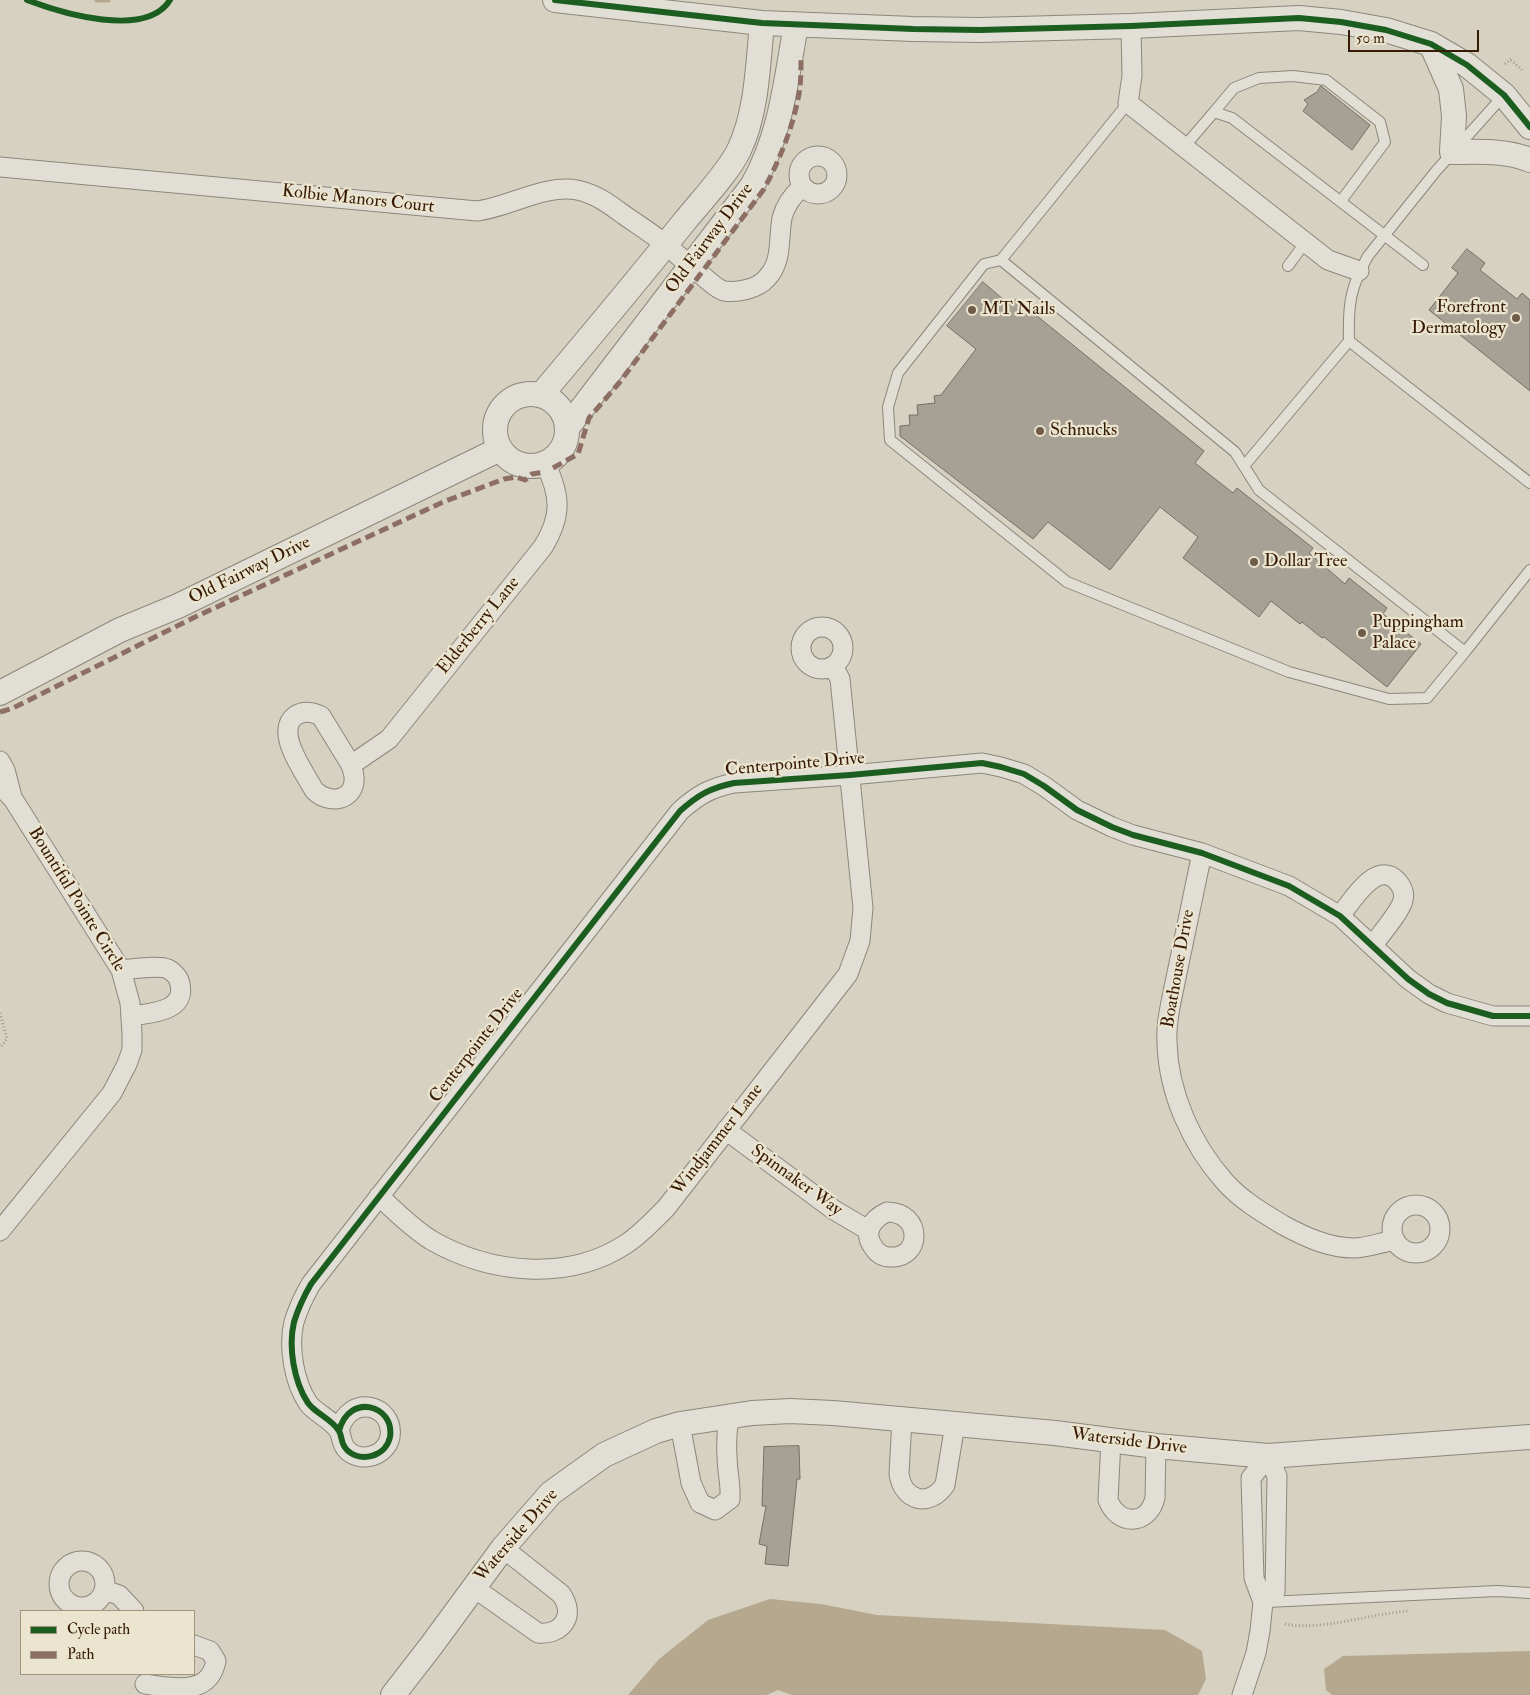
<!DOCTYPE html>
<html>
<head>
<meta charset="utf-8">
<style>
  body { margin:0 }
  #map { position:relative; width:1530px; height:1695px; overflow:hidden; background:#d6d1c0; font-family:"IM FELL Double Pica",serif }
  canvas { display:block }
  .legend { position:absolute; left:20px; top:1610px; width:175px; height:65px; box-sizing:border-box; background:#ebe5d0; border:1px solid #a3947f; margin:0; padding:6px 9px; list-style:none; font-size:15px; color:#381b06 }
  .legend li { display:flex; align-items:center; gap:10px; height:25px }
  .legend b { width:25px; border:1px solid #a3947f }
  .scale { position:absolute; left:1348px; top:30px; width:131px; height:22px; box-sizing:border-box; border:2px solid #381b06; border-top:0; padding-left:6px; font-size:15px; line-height:18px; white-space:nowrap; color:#381b06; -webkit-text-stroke:4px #ebe5d0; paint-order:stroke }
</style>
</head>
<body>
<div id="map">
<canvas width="1530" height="1695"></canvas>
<ul class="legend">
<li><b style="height:6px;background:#1b5e20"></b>Cycle path</li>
<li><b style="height:6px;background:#8d6e63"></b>Path</li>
</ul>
<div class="scale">50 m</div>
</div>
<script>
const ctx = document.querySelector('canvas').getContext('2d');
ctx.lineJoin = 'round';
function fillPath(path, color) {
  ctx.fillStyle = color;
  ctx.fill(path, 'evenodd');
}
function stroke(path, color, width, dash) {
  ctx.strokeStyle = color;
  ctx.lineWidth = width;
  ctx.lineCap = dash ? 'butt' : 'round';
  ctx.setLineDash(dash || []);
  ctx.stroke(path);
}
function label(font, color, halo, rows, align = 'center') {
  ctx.font = font + ' "IM FELL Double Pica",serif';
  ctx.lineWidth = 4.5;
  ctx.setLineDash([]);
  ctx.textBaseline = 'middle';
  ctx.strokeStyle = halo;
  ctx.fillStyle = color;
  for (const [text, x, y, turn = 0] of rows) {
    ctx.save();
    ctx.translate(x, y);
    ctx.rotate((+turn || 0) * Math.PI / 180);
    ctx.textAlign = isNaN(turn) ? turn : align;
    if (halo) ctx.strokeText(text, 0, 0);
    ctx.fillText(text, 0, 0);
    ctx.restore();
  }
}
const water = new Path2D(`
  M770,1599L821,1604L877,1615L1165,1630L1202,1651L1206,1679L1198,1695H792L778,1690L767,1695H628L659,1659L708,1620Z
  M1530,1651V1695H1332L1326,1690L1324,1669L1343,1656Z`);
const stream = new Path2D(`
  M97,0H108`);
const building = new Path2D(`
  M1321,86L1370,125L1352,150L1303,111L1308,104L1304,100L1317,92Z
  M1467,249L1485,263L1480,270L1517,299L1522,293L1530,300V391L1429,310L1458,273L1452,268Z
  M983,282L1011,306L1016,299L1204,451L1195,463L1233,493L1237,488L1313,548L1309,553L1345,584L1349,578L1387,608L1383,614L1421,644L1387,687L1324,637L1322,638L1302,622L1300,624L1271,601L1259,617L1200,571L1183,558L1198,537L1160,507L1110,570L1048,522L1033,539L900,436V426L910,425L909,415H918L917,405L935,403L934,396L941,395L976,349L947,326Z
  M799,1446L800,1479H797L788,1566L765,1564L767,1546L759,1544L766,1506H762L764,1447Z`);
const path = new Path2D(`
  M1511,60L1522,70
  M1505,64L1511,59
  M0,1013L7,1039L0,1048
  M1285,1624C1323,1631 1368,1614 1408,1611`);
const service = new Path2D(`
  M1128,103L1001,260L1235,452L1259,490L1465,652L1530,570
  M1214,112L1234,88L1259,78L1293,76L1326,80L1380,122L1385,142L1341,201
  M1184,147L1214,112L1232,118L1423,265
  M1001,260L984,264L898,373L888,407L890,440L1067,582L1289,672L1389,699L1427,698L1465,652
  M1288,266L1305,243
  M1349,341L1530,483
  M1244,466L1349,341C1348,305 1350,287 1368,256L1436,171L1504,95
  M1267,1602L1497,1591L1530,1593`);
const minor = new Path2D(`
  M1131,26L1132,76L1128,103L1328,260L1359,271
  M799 175a19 19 0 1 1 38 0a19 19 0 1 1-38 0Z
  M0,167L477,211C509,207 545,184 577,190C596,194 609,204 624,215C637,224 651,233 664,243C676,253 687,264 699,273C706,278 716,289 724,291C737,293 757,289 766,279C783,262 778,240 782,218C785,206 793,195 802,187
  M801 648a21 21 0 1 1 42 0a21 21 0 1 1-42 0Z
  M0,761L5,770L12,797
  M351,765C352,769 354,773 354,777C356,800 329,806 314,790C305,773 274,732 295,716C304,710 312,712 321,716L351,765L389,739L543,547C562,516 561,496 545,463
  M0,785L13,799L121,970L130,1003L132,1033V1050L127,1064L112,1093L0,1231
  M1202,853L1172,997C1169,1012 1166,1026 1167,1042C1168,1093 1192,1145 1225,1182C1241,1200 1263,1213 1283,1225C1305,1237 1329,1248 1354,1248C1367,1248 1382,1242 1395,1240
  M1340,916C1352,901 1377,858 1398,882C1402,887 1405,893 1403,900C1401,911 1380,935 1373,945
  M121,970C134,969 158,965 168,969C174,972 179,978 180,984C186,1012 150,1013 132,1016
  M726,1130L834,1210L868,1230
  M379,1196C395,1211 412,1228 431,1240C490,1274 568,1282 626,1244C641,1234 653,1221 666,1208L848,974L860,941L863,908L840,679L833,666
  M1392 1229a24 24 0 1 1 48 0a24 24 0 1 1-48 0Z
  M887,1212C923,1212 922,1259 890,1257C884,1257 878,1254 874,1248C862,1233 872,1219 887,1212Z
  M902,1419L899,1474C903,1501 929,1508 945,1485L955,1424
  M680,1424L691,1483L700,1503L715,1510L730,1499C731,1484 727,1471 727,1456C726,1443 727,1430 729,1417
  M339,1431C349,1392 395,1405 390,1437C386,1456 362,1463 348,1451C340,1444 343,1438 339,1431C333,1420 315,1413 308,1403C294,1382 288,1347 294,1322C298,1309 304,1296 311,1284L680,811C698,795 710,788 734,783L850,775L982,763L1001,767L1024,774L1044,786L1077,810L1112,827L1133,835L1202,853L1289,886L1340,916L1408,979L1429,994L1447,1003L1493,1016H1530
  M1111,1440L1108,1500C1118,1526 1148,1526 1155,1498L1156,1446
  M59 1584a23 23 0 1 1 46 0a23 23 0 1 1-46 0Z
  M473,1587L538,1633C563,1635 576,1615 561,1594L503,1548
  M104,1590L119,1595L134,1611
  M145,1684C177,1689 209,1695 216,1661L210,1651L194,1645
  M1242,1695L1256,1653L1260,1631L1263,1602L1254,1578L1251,1478L1268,1456L1277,1476L1275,1592L1263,1602`);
const tertiary = new Path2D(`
  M555,0L762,23L913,29L980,30L1131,26L1299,18L1341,22L1386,30L1431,44L1467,65L1504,95L1530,127
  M1431,44L1451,89L1454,116L1452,152C1479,152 1505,150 1530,160
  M495 430a36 36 0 1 1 72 0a36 36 0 1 1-72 0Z
  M541,395C589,338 637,281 684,222C700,202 728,173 739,150C757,113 758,64 762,23
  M567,428L752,186C781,136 786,80 796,25
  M0,693L120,630L178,606L500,449
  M393,1695L431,1646L503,1548L551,1493L604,1455L656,1431L680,1424L752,1413L790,1411L833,1413L1055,1433L1156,1446L1268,1456L1530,1437`);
const quiet = new Path2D(`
  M553,468L578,454L589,418L619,383L764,189C780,159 793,127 799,94C801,82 801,70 801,59
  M0,712L13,708L193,618L443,502L504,479L516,477L525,480L532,474L545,472`);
const cycleway = new Path2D(`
  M27,0C61,13 146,39 170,0
  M555,0L762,23L913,29L980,30L1131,26L1299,18L1341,22L1386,30L1431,44L1467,65L1504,95L1530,127
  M339,1431C349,1392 395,1405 390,1437C386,1456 362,1463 348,1451C340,1444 343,1438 339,1431C333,1420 315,1413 308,1403C294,1382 288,1347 294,1322C298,1309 304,1296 311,1284L680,811C698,795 710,788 734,783L850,775L982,763L1001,767L1024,774L1044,786L1077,810L1112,827L1133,835L1202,853L1289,886L1340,916L1408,979L1429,994L1447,1003L1493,1016H1530`);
const markers = [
  [972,310,5,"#6f5b47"],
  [1516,318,5,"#6f5b47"],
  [1040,431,5,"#6f5b47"],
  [1254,562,5,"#6f5b47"],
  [1362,633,5,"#6f5b47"]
];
const streetNames = [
  ["Kolbie Manors Court",358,200,6],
  ["Old Fairway Drive",710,239,-53],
  ["Old Fairway Drive",250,571,-26],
  ["Elderberry Lane",479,626,-51],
  ["Centerpointe Drive",795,765,-5],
  ["Bountiful Pointe Circle",76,900,58],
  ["Boathouse Drive",1179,969,-80],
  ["Centerpointe Drive",477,1046,-52],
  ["Windjammer Lane",718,1140,-52],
  ["Spinnaker Way",796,1181,36],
  ["Waterside Drive",1129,1442,7],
  ["Waterside Drive",517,1536,-49]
];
const poiNames = [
  ["Forefront",1506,308,"right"],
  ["Dermatology",1506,329,"right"],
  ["MT Nails",982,310],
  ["Schnucks",1050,431],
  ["Dollar Tree",1264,562],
  ["Puppingham",1372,623],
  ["Palace",1372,644]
];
fillPath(water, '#b5a88f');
stroke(stream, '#b5a88f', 5);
fillPath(building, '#a7a195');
stroke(building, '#766f62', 1);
stroke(service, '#8d877b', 12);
stroke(minor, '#8d877b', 21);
stroke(tertiary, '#8d877b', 26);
stroke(path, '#a09b93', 3, [1, 2.5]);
stroke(service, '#e0ded5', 10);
stroke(minor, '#e0ded5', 19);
stroke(tertiary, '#e0ded5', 24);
stroke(quiet, '#8d6e63', 5, [10, 5]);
stroke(cycleway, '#1b5e20', 6);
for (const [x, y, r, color] of markers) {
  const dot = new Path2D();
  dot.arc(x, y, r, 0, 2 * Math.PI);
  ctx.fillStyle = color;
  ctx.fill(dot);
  stroke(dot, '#ebe5d0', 2);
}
label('18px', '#381b06', '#ebe5d0', streetNames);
label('18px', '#381b06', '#ebe5d0', poiNames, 'left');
</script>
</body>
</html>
